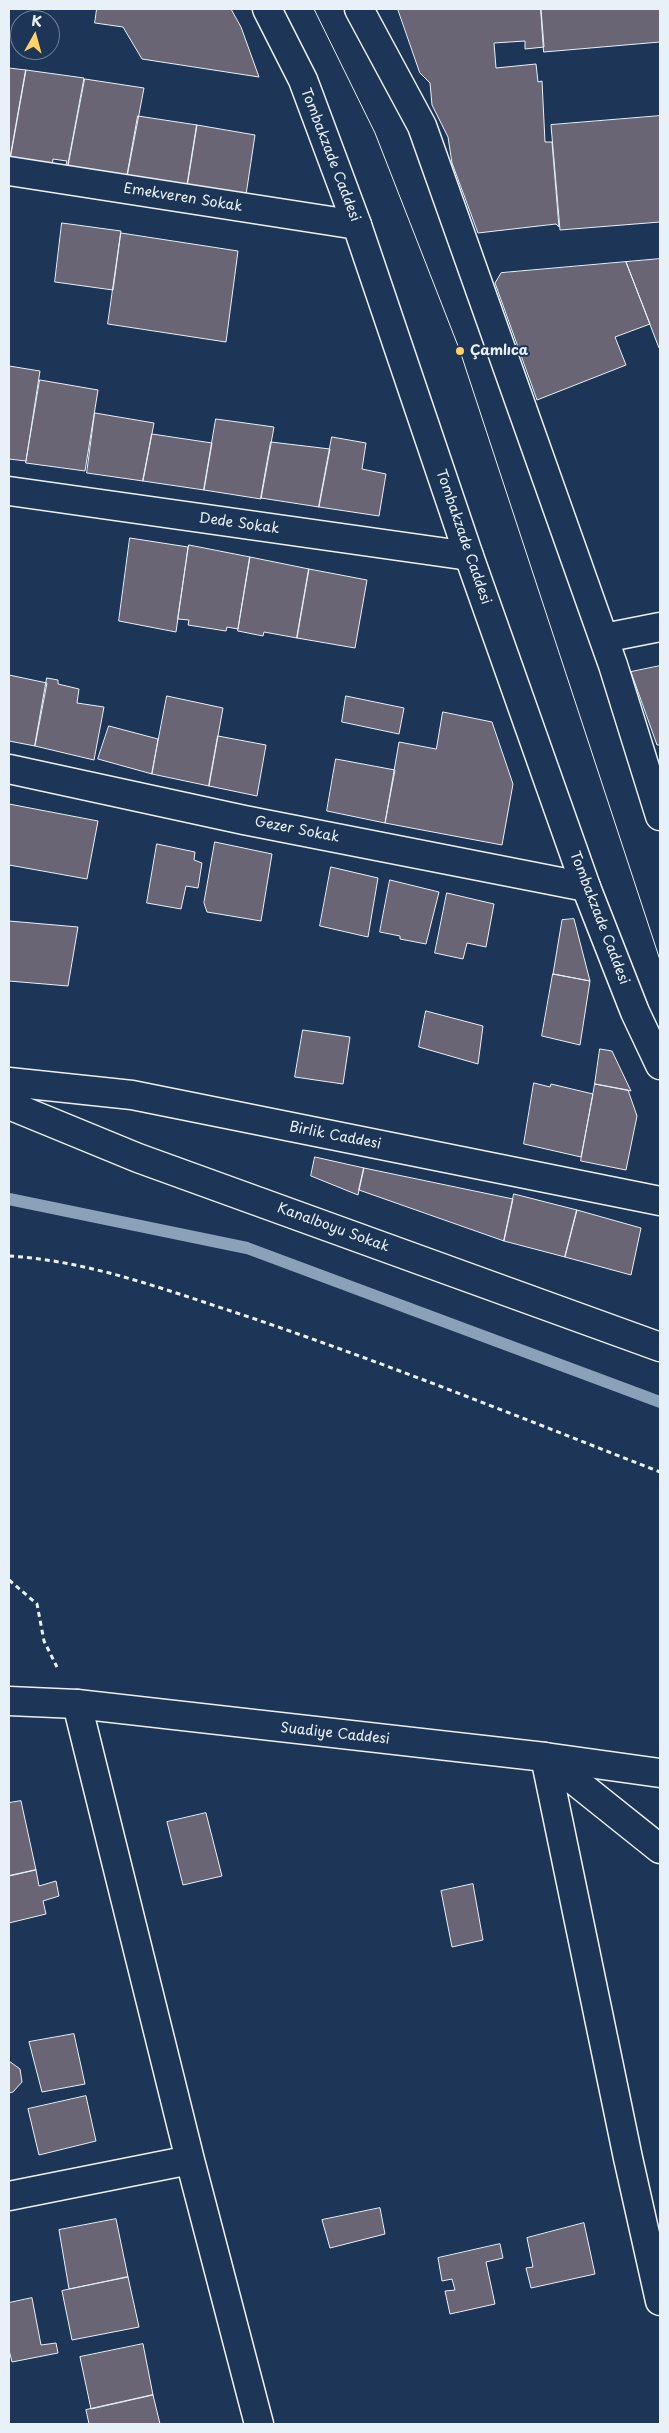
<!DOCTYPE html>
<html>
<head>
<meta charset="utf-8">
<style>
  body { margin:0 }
  #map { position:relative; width:669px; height:2433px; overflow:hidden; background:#1d3557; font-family:"Playpen Sans",sans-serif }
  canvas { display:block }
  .frame { position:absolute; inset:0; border:10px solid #e8f1f8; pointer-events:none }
  .north { position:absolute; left:10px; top:10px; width:50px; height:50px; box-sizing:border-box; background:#1d3557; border:1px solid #6e8097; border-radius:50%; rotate:7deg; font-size:14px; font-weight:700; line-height:20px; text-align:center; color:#e8f1f8 }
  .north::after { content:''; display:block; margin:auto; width:18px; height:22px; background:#ffd166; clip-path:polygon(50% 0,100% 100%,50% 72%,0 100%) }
</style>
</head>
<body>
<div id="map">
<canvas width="669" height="2433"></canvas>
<div class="frame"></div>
<div class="north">K</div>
</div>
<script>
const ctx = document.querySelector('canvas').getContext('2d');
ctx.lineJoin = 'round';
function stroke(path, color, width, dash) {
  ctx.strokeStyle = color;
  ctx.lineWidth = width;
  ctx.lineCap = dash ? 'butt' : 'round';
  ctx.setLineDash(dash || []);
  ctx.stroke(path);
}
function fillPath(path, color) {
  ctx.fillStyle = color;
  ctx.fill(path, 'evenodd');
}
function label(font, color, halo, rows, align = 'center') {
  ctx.font = font + ' "Playpen Sans",sans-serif';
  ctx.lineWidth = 4;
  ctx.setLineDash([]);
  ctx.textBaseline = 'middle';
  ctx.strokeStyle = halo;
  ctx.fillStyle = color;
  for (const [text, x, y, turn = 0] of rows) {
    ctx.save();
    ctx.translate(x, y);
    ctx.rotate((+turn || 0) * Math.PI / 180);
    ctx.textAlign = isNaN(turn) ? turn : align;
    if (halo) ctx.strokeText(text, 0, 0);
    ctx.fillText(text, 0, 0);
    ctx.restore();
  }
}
const stream = new Path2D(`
  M9,1199L247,1248L660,1402`);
const building = new Path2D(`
  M97,9H231L241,27L259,77L142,59L123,27L95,23Z
  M398,9H541L544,47L525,49V41L494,43L496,68L536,64L538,82L542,81L545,142H552L559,227L556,224L478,233L452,163L448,137L432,105L430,83L420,73Z
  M541,9H660V42L544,52Z
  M9,68L26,70L10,160H9Z
  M26,70L84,78L67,169L65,168L67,161L53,159L52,166L10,160Z
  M85,79L144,88L127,177L68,168Z
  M138,116L197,125L187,187L127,177Z
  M660,116V222L560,230L551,125Z
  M197,125L255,135L246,195L187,187Z
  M62,223L121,231L113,290L55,282Z
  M121,233L238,251L226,342L108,324Z
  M660,259V348H659L626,262Z
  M626,262L650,324L615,337L626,365L537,400L495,283L501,273Z
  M9,366L40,371L26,461L9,459Z
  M40,380L98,390L85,471L26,463Z
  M95,413L154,423L143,481L87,473Z
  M216,419L274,427L261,499L204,490Z
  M152,434L212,443L204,490L143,481Z
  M332,437L366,443L362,469L386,474L379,516L319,507Z
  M271,442L330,449L319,507L261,498Z
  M130,538L188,547L176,632L119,621Z
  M189,545L250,557L238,629L227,627L226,631L188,625L189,620L178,619Z
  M250,557L309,569L297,638L264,632L263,636L238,631Z
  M309,569L367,580L355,648L297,638Z
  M660,666V745H657L631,672Z
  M9,675L47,683L35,746L9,741Z
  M47,678L58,680V684L79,689L77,703L104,707L94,760L35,746Z
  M167,696L223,708L209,786L152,774Z
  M346,696L404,708L399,734L342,722Z
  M443,712L492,722L513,784L502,845L385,823L399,742L436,749Z
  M109,726L158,739L152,774L98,759Z
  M218,736L266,745L257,796L209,786Z
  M336,759L395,770L385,823L327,811Z
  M9,804L98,821L87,879L9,865Z
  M215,842L272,854L261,921L207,912L204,903Z
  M157,844L195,852L194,860L202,863L198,888L186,886L181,909L147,903Z
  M331,867L378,878L368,937L320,926Z
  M390,880L439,892L426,944L400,939V936L380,932Z
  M447,893L494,904L486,947L467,943L463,959L435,953Z
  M574,919L590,981L553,974L562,920Z
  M9,921L78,927L68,986L9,981Z
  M553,974L590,981L580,1045L542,1036Z
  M426,1011L483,1026L478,1064L419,1047Z
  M303,1030L350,1037L343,1084L295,1077Z
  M600,1049L612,1051L631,1091L595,1084Z
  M534,1083L550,1087L551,1084L593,1094L581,1157L524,1144Z
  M595,1084L628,1090L637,1116L626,1170L581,1161Z
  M315,1157L364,1168L358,1195L311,1176Z
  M364,1168L513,1199L504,1241L359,1190Z
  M514,1194L577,1210L565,1257L504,1241Z
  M577,1210L641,1228L631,1275L565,1257Z
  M21,1801L36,1870L9,1876V1803Z
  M206,1813L222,1876L183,1885L167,1822Z
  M36,1870L39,1886L56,1881L59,1896L43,1901L46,1914L9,1923V1876Z
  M473,1884L483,1940L452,1947L441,1891Z
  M74,2034L85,2084L42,2092L29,2042Z
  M9,2061L20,2069L22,2082L13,2092L9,2093Z
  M86,2096L96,2141L39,2155L28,2109Z
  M380,2208L385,2234L330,2248L322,2220Z
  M116,2219L128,2277L69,2289L59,2230Z
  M584,2223L595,2274L531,2288L526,2268L533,2267L527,2238Z
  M500,2244L503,2258L486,2262L495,2304L450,2314L445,2291L455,2290L452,2279L442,2281L438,2258Z
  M128,2277L139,2327L72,2340L62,2291Z
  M32,2298L41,2345L56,2343L58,2353L12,2362L9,2350V2303Z
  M143,2344L153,2395L91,2409L80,2357Z
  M153,2395L160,2424H89L86,2410Z`);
const path = new Path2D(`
  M9,1256C90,1261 166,1290 243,1315C383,1362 522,1418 660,1472
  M9,1580L37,1604L44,1641L57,1667`);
const minor = new Path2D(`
  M9,171L357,225
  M9,491L469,556
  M604,638L660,627
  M9,769L244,820L586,887
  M9,1082L132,1095L660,1201
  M9,1105L138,1158L660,1347
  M77,1704L190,2160L259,2424
  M660,1849L545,1757L628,2158L660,2301
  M9,2196L190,2160`);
const major = new Path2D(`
  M267,9L303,80L357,225L469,556L586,887L635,1012L660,1065
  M359,9L422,126L613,665L660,816
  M9,1701L77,1704L545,1757L660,1773`);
const tram = new Path2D(`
  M314,9L375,133L460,351L660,960`);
const markers = [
  [460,351,5,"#ffd166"]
];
const streetNames = [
  ["Tombakzade Caddesi",330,155,69],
  ["Emekveren Sokak",183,198,9],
  ["Dede Sokak",239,524,8],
  ["Tombakzade Caddesi",463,537,71],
  ["Gezer Sokak",297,830,11],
  ["Tombakzade Caddesi",599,918,69],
  ["Birlik Caddesi",335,1136,11],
  ["Kanalboyu Sokak",333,1228,20],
  ["Suadiye Caddesi",335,1734,6]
];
const poiNames = [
  ["Çamlıca",470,351]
];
stroke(stream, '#89a2ba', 12);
fillPath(building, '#696574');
stroke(building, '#e8f1f8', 1);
stroke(minor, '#e8f1f8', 31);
stroke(major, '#e8f1f8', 31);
stroke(path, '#e8f1f8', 3, [5, 4]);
stroke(minor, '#1d3557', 28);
stroke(major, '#1d3557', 28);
stroke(tram, '#e8f1f8', 1);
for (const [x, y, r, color] of markers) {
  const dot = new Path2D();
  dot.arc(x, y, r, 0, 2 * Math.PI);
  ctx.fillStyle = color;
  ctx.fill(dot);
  stroke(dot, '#1d3557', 2);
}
label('14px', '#e8f1f8', '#1d3557', streetNames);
label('bold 14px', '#e8f1f8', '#1d3557', poiNames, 'left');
</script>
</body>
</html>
